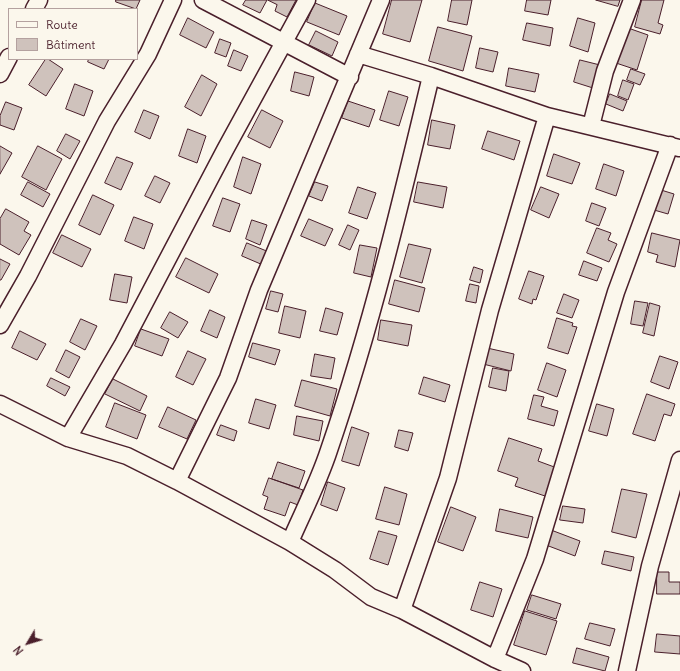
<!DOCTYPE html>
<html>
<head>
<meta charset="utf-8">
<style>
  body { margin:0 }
  #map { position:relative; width:680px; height:671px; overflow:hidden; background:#fbf7ec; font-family:Delius,sans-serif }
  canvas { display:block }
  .legend { position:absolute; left:8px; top:8px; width:130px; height:52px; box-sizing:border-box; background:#fbf7ec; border:1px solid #b4a19f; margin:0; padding:5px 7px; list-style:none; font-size:12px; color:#4a1f2b }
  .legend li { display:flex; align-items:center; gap:8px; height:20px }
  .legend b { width:20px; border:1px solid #b4a19f }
  .north { position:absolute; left:8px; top:623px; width:40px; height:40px; -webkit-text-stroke:3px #fbf7ec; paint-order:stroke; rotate:232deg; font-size:11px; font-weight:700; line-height:16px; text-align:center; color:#4a1f2b }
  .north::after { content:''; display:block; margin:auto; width:14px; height:18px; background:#4a1f2b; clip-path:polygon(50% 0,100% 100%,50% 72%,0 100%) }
</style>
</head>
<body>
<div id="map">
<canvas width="680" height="671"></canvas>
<ul class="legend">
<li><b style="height:5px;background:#fbf7ec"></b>Route</li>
<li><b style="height:11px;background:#cfc2bc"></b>Bâtiment</li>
</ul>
<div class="north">N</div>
</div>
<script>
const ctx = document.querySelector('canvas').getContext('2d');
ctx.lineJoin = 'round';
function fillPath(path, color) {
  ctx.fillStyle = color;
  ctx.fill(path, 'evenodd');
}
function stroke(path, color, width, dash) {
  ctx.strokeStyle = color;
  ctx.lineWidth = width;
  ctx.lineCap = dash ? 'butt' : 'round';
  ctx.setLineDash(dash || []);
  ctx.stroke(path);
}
const building = new Path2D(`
  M116,0H140L136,9L116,2Z
  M246,0H267L260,13L243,5Z
  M268,0H296L287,17L275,11L277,5Z
  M392,0H422L410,42L383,34Z
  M452,0H472L467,25L448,21Z
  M527,0H551L548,15L525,11Z
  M596,0H620L618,6Z
  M642,0H664L658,23L663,25L660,34L635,27Z
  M315,3L347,16L339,35L307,22Z
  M188,18L214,32L206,48L180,35Z
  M578,18L595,23L588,52L570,46Z
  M527,23L553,28L550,46L523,40Z
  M438,27L472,36L463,71L429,61Z
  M628,28L648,35L637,70L616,63Z
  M316,31L338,42L332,56L309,45Z
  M220,39L231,43L226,57L215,53Z
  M480,48L498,52L493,72L476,68Z
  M234,50L248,56L241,71L228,66Z
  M46,59H48L63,69L46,96L29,85Z
  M89,59H109L104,69L88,62Z
  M580,60L600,65L593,88L574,82Z
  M509,68L539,74L535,92L506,86Z
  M631,69L645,74L640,85L627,80Z
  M295,72L314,77L309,96L291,91Z
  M202,75L217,84L201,116L185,107Z
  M623,80L634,84L628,100L618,96Z
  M75,84L93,91L84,116L66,109Z
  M389,91L408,97L399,126L380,120Z
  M610,94L627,101L623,111L606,104Z
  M348,101L375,110L369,127L342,118Z
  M6,102L22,108L14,130L0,125V116Z
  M144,110L159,116L150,139L135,132Z
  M262,110L283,121L270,148L248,137Z
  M432,120L455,125L450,149L428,145Z
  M188,129L206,136L197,163L179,156Z
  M488,131L520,141L514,160L482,149Z
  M66,134L80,141L70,159L57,151Z
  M0,146L12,153L0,174Z
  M38,146L62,159L46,190L22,177Z
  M554,154L580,163L572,184L547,176Z
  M117,157L133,163L121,190L105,183Z
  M243,157L261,164L251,194L234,187Z
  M604,164L624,171L616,196L596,189Z
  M155,176L170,183L160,203L145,196Z
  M28,182L50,194L43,207L21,195Z
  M315,182L328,186L322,201L309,196Z
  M418,182L447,187L443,208L414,202Z
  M358,187L376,193L367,219L349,213Z
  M541,187L559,194L549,218L531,210Z
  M661,190L674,194L668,214L654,210Z
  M93,195L114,205L100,235L79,225Z
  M223,198L240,204L230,232L213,226Z
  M592,203L606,208L599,226L586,221Z
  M6,209L29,222L24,231L31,235L19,255L0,244V219Z
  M134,217L153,224L144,249L125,241Z
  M309,219L333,229L325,246L301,236Z
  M252,220L267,225L260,245L246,239Z
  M348,225L359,230L350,250L339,245Z
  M597,228L611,233L608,240L617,244L609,262L587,253Z
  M652,233L680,240L675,267L656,262L658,255L648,252Z
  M62,235L91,249L82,267L53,253Z
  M247,243L269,252L263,265L242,256Z
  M409,244L431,249L422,283L400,277Z
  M360,245L377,248L371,277L354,273Z
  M186,258L218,274L209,293L176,277Z
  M0,259L10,264L1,280H0Z
  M584,261L602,268L597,281L579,275Z
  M474,267L483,270L480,283L470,280Z
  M529,271L544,276L536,300L533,299L532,304L519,299Z
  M115,274L132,277L127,303L110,300Z
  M395,280L425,288L419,312L389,304Z
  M470,284L479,286L476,303L466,301Z
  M271,291L283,294L278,312L266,309Z
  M564,294L579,300L572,318L557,313Z
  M635,301L648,303L643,326L631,324Z
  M650,303L660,306L654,336L643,333Z
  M285,306L306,311L300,338L279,333Z
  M326,308L343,313L337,335L320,331Z
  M210,310L225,317L217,338L201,331Z
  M170,312L188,322L178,338L161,328Z
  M557,318L573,323L572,326L577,327L568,354L548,348Z
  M81,319L97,326L85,350L70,342Z
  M381,320L412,325L408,346L378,340Z
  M141,329L169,339L162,356L135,346Z
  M20,331L46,344L37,360L12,348Z
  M253,343L280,350L275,365L249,357Z
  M487,348L514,354L511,371L483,364Z
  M66,350L80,357L69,378L56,371Z
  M188,351L206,359L193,385L176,377Z
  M315,354L335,358L331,379L311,376Z
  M660,356L678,362L669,389L651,382Z
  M547,363L566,370L557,397L538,390Z
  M493,368L509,371L506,391L489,387Z
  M424,377L450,385L445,402L419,394Z
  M51,378L70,387L65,396L47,386Z
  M113,379L147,396L140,411L105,394Z
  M302,380L337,389L330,416L295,406Z
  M647,394L675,404L671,416L664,414L655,441L633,434Z
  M534,395L544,397L541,406L558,411L554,426L528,419Z
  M256,399L276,405L269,429L249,423Z
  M115,403L146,415L137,439L106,427Z
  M597,404L614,409L607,436L589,431Z
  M168,407L196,420L187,439L159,427Z
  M297,416L323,421L319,441L294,435Z
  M221,425L237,431L234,441L217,435Z
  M352,427L369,433L359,466L342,461Z
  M399,430L413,433L408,451L395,447Z
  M509,438L542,449L538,461L557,468L548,497L515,486L518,478L498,471Z
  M278,462L305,471L299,488L272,479Z
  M269,478L303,490L298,505L290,502L285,516L264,509L268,497L263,495Z
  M328,482L345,488L337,511L321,505Z
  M385,487L407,494L399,525L376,519Z
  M622,489L647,494L636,538L612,532Z
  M563,506L585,509L583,523L560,520Z
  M451,507L476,517L463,551L438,542Z
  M500,509L533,517L528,538L496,531Z
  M551,530L580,541L575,556L546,545Z
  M379,531L397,536L388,565L370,559Z
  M605,551L634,557L631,571L602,564Z
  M657,572H669V582H680V594H657Z
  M480,582L502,589L493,617L471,610Z
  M532,595L561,604L556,619L527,610Z
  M525,611L557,621L546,655L514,645Z
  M590,623L615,629L610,646L585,639Z
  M657,634L680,636V654L655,652Z
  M577,648L609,657L605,671L573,663Z`);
const street = new Path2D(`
  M203,0L350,77
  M34,9L39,0
  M358,54L431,76L547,116L679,148
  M0,74L9,57
  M591,126L605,71L632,0
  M0,325L28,276L107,121L148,54L173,0
  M0,404L68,438L127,456L177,481L290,542L335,570L371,597L402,610L495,659L522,671
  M68,438L123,344L225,150L307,0
  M177,481L228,378L259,290L381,0
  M290,542C303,512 319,481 329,450C371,328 401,202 431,76
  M402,610L448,478L490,310L547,116
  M495,659L535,559L616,292L670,145
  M627,671L650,566L680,460`);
fillPath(building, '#cfc2bc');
stroke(building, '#4a1f2b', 1);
stroke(street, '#4a1f2b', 19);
stroke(street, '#fbf7ec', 16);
</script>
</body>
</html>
